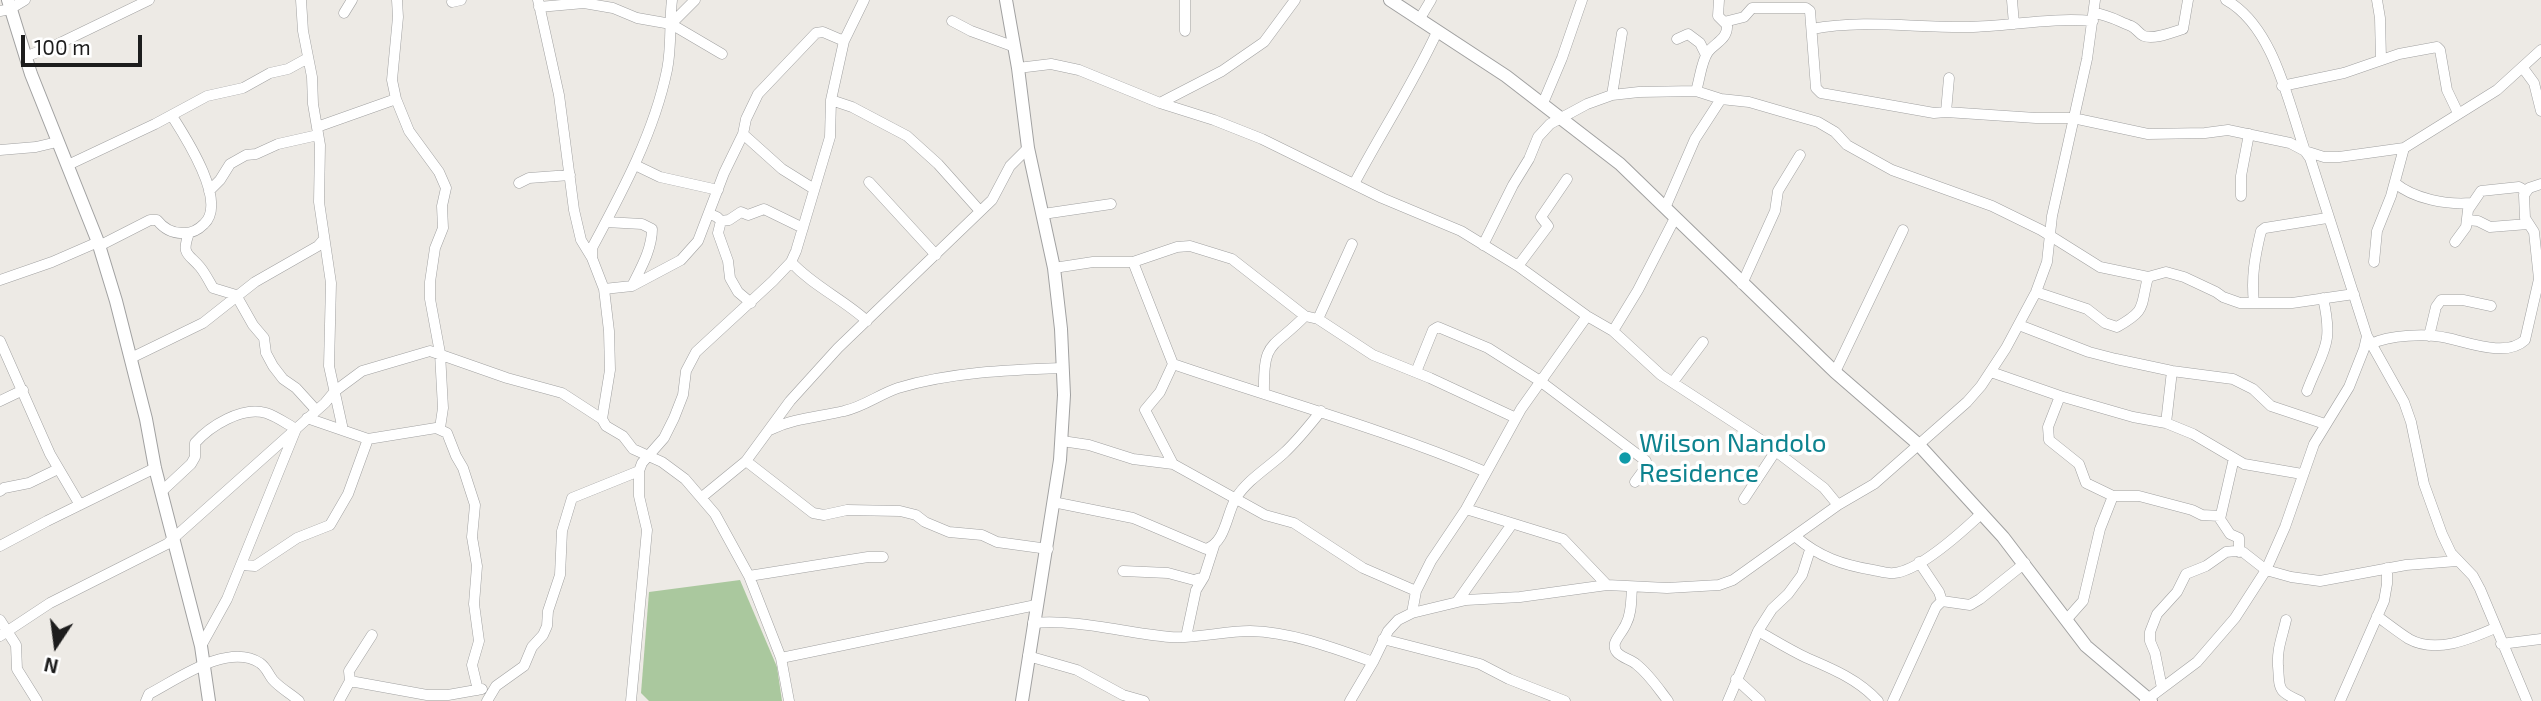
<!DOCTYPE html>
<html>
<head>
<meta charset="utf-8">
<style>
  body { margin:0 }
  #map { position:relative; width:2541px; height:701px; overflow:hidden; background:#edeae5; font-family:"Exo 2",sans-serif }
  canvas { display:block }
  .north { position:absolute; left:21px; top:610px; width:70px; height:70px; -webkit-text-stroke:5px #fff; paint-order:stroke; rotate:193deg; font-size:19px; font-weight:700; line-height:28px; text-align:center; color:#1d1d1d }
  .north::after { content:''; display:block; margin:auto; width:24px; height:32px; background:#1d1d1d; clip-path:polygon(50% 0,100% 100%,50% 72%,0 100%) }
  .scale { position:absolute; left:21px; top:35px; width:121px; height:32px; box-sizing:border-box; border:4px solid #1d1d1d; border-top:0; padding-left:9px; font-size:21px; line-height:24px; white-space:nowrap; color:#1d1d1d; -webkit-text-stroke:5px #fff; paint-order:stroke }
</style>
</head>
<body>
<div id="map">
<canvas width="2541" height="701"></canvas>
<div class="north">N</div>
<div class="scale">100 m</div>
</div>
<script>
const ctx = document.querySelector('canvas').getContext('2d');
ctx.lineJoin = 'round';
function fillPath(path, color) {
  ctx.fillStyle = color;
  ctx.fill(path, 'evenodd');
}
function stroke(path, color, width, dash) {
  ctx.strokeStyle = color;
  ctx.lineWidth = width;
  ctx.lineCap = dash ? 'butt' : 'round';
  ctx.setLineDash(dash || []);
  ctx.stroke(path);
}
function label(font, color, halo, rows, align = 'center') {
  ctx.font = font + ' "Exo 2",sans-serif';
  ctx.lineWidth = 7;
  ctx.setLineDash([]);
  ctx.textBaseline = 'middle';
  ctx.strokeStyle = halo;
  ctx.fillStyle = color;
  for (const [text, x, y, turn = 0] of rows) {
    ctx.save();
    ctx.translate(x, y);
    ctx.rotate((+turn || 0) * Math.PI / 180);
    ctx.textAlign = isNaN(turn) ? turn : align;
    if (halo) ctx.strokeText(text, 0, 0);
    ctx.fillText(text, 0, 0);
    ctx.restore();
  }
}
const forest = new Path2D(`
  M740,580L777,667L782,701H649L641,693L649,592Z`);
const minor = new Path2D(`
  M301,0L303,31L312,77L313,104L320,145L319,202L331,283L329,366L343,430
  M397,0L398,17L392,80L396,99L409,131L439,172L446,188L442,206L443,228L435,248L430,282V299L440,353L443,408L440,428
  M538,0L559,95L574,210L581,240L592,258L604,289L609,331L610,370L602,419L606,426L623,436L633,449L662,462L685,479L715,514L749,576L781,658L789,701
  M2012,0L2014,24
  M2226,0C2274,27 2288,102 2305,151L2324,157H2339L2404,148L2497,90L2541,50
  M2377,0L2380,18L2381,59
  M452,2L461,0
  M539,7L584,3L613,8L637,18L671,24L722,54
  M0,11L10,9L25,0
  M344,13L352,0
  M2094,13C2109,15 2118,21 2131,26C2136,28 2139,34 2144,36C2154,40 2173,32 2183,29L2188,0
  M1419,20L1431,0
  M952,21L971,31L1015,47
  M1724,22L1744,17L1752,8H1806L1810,11L1816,88L1821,93L1934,113L1946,112L2036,118H2073L2148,134L2205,133L2228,130L2290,143L2305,151L2310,158L2367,336L2364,349L2349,387L2314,444L2285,527L2266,570L2235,618L2197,662L2145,701
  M671,24L695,0
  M1812,29C1864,19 1917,28 1969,27C2011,26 2052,17 2093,21
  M1185,31V0
  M1677,39L1688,34L1700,43L1706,55
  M25,57L58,44L149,0
  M1018,68L1051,64L1079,70L1160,103L1214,120L1262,139L1382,198L1461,231L1518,266L1587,316L1613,331L1661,375L1761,440L1824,488L1838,505
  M2523,68L2534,83L2541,111
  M2282,86L2344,73L2399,54L2437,47L2440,50L2447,90L2458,113
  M1696,91C1700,79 1701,62 1708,52C1716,42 1728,39 1727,25L1718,16L1719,0
  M1612,95L1622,33
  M831,100L852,107L907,136L938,164L980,211
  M1160,103L1222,71L1264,42L1295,0
  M1543,103L1562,58L1582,0
  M1946,112L1949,78
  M317,127L396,99
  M743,134L782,169L814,189
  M0,150L36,147L57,142
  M68,165L155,124L207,96L243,88L270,73L288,69L308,58
  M635,165L660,177L718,190
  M869,182L936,255
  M519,183L529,178L570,175
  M2395,183C2414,199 2447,205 2471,203
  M1354,184C1381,133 1413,84 1437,32
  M209,191L220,180L230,164L246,155L256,154L278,144L318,135
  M2241,196V176L2249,134
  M1665,208L1695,139L1721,99
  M710,214L717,217L721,221L718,233L728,261L730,278L738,292L751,303
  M1043,214L1111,204
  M2468,220L2478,221L2490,227L2528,224
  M721,221L729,220L741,212L748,215L764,209L803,228
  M606,222L642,224L652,229C652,249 641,268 632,286
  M189,233C181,255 188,253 200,267C205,273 209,281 213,288L236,295L253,325L264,338L266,353L273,366L283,379L296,388L316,410
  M2455,242L2466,227L2468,210L2481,191L2519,187L2526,191
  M1483,245L1513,185L1529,159L1538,137L1550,124L1587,104L1612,95L1639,92L1696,91L1721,99L1749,102L1818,122L1835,132L1847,145L1892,170L1992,206L2041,230L2100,267L2148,277L2166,272L2184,277L2216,292L2223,297L2240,303H2292L2354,294
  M99,246L150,220H157C164,229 173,234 185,233C192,233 199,229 204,224C228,202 186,138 172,116
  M592,258V248C622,192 654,133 667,70C672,46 669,23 672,0
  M791,262C813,286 843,299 867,321
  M1133,262L1173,364C1278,400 1384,429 1486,472
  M2374,262L2377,231L2391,196L2404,148
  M1518,266L1548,226L1541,217L1567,179
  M1054,268L1093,262H1133L1177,247L1190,246L1232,259L1305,316L1318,319L1373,355L1430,378L1516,418
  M0,280L52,262L98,242
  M1742,284L1775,211L1778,191L1800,155
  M604,289L632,286L681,260L698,241L724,173L743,134L746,119L758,94L816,33L823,32L844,41
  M2036,292L2087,309L2105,323L2117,327C2147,310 2140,308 2148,277
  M2254,303C2251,277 2255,256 2261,231L2265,228L2327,218
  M1318,319L1352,244
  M2019,325L2089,352L2116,359L2172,371L2233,379L2253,389L2271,406L2325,424
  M1613,331L1638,290L1675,218
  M2367,336L2404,402L2411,422L2424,484L2442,534L2451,553L2473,576L2480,589L2527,701
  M2429,336L2436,307L2441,300H2463L2491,306
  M0,341L50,454L80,505
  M2371,344C2389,335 2427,333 2447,338C2468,342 2506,358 2525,340L2539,279L2534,232L2525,218L2524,195L2529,188L2541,184
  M131,358L203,323L255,282L318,246L324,239
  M1173,364L1160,392L1145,410L1173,464
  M1416,372L1433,330L1438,327L1488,348L1540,381L1646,461V467L1635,482
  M1835,372L1903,230
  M1991,372L2060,396L2133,417L2166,423L2193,434L2244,464L2302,474
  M1673,382L1703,342
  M2307,391C2323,349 2334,346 2323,298
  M1264,392C1263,339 1272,350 1305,316
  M2060,396L2048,427L2049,440L2079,464L2086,483L2113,496H2139L2192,510L2202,515L2220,516
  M0,401L23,390
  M307,418L368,439L436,428L447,433L456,456L463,468L475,505L472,537L477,566L474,604L479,641L472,665L478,690
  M2166,423L2172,371
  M772,429C795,418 819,417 844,411C863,407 880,394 898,388C951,372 1008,370 1063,368
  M1062,441L1089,445L1133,459L1173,464L1265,515L1294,523L1363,568L1416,591
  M2234,458L2220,519L2230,534L2239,538V552
  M746,461L813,513L824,515L847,510L900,511L916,515L925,522L949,532L982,535L997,542L1048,549
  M0,491L4,488L29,483L58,469
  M161,492L191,464L195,457V443C210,426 242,406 266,413C276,416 287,424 296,429L227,599L201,646
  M702,497L746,461L790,401L838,348L992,200L1010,166L1028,148
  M1744,499L1775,452
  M1053,502L1133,518L1206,549C1226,542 1226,515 1236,498C1247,480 1269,467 1284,453C1298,440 1309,426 1321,411
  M1466,509L1563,539L1607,585
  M1796,537C1819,557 1843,565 1873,570C1879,571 1888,574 1894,573C1919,571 1964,530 1982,513
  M0,546L47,521L155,468
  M1919,562L1939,592L1942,601
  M241,565L255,566L297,538L330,525L348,494L368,439
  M1123,571L1168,573L1194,580L1204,577
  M749,576L868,557H883
  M1632,587C1631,600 1632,613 1626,624C1623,631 1617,637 1615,643C1612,656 1629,658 1636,664C1649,674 1658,688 1668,701
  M1457,602L1512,524
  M1412,613L1416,591L1431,561L1466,509L1521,409L1587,316
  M2377,616C2388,624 2398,632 2409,639C2436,654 2470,639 2495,628
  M2067,619L2083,601L2100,529L2113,496
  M0,620L16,645L17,669L37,701
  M2286,620C2282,638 2277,648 2278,666C2280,688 2276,691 2300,701
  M1033,623C1078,619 1125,633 1170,637C1197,639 1223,631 1250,631C1292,632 1334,648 1373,662
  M1758,631C1774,640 1790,650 1807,658C1833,669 1859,680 1878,701
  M0,636L50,603L167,544L325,403L335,391L362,371L430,351L507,378L562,393L602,419
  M1186,637L1196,590L1204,577L1214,546
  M1383,639L1480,664L1509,679L1565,701
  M2501,644L2541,639
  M1028,656L1077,670L1123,695L1144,701
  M781,658L1036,605
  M1736,679L1760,701
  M350,681L427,695H448L482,689
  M2162,688L2155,653L2150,641V632L2157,614L2177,592L2186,574L2206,566L2226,552L2235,551L2243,552L2266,570L2291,577L2320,581L2406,565L2457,561
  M146,701L149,694C178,679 228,642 260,663C267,668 268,674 273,680C280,688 291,694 299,701
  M339,701L350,681L349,671L372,635
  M487,701L496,686L524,666L532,647L543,635L547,626L548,611L560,575L562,531L572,498L639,471
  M631,701L647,530L639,496V471L642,463L664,438L674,418L683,395L686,371L696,352L773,281L791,262L796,251L830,137L831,100L844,41L864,0
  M1350,701L1373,662L1388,631L1398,620L1412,613L1466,600L1520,597L1607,585L1667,588L1719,585L1733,580L1838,505L1874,484L1967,402L1981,386L2006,348L2036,292L2047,262L2052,216L2087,59L2095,0
  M1728,701L1758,631L1772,609L1788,594L1802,575L1810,550
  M1893,701L1936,607L1942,601L1970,605L1980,599L2025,563
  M2340,701L2384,601L2387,584V568`);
const tertiary = new Path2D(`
  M8,0L31,74L98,242L116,301L146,419L155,468L201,646L209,701
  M1006,0L1018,68L1028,148L1054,268L1061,329L1064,395L1060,460L1022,701
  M1390,0L1506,76L1620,164L1835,372L1918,444L2003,537L2086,646L2151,701`);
const markers = [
  [1625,458,7,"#0f9aa8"]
];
const cultureNames = [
  ["Wilson Nandolo",1639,443],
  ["Residence",1639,473]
];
fillPath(forest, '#aac89e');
stroke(minor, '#a1a1a1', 11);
stroke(tertiary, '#a1a1a1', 14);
stroke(minor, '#fff', 10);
stroke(tertiary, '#fff', 12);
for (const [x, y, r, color] of markers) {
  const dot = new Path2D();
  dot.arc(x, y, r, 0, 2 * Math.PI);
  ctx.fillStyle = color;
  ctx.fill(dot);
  stroke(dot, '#fff', 2.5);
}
label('26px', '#0d838f', '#fff', cultureNames, 'left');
</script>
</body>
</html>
